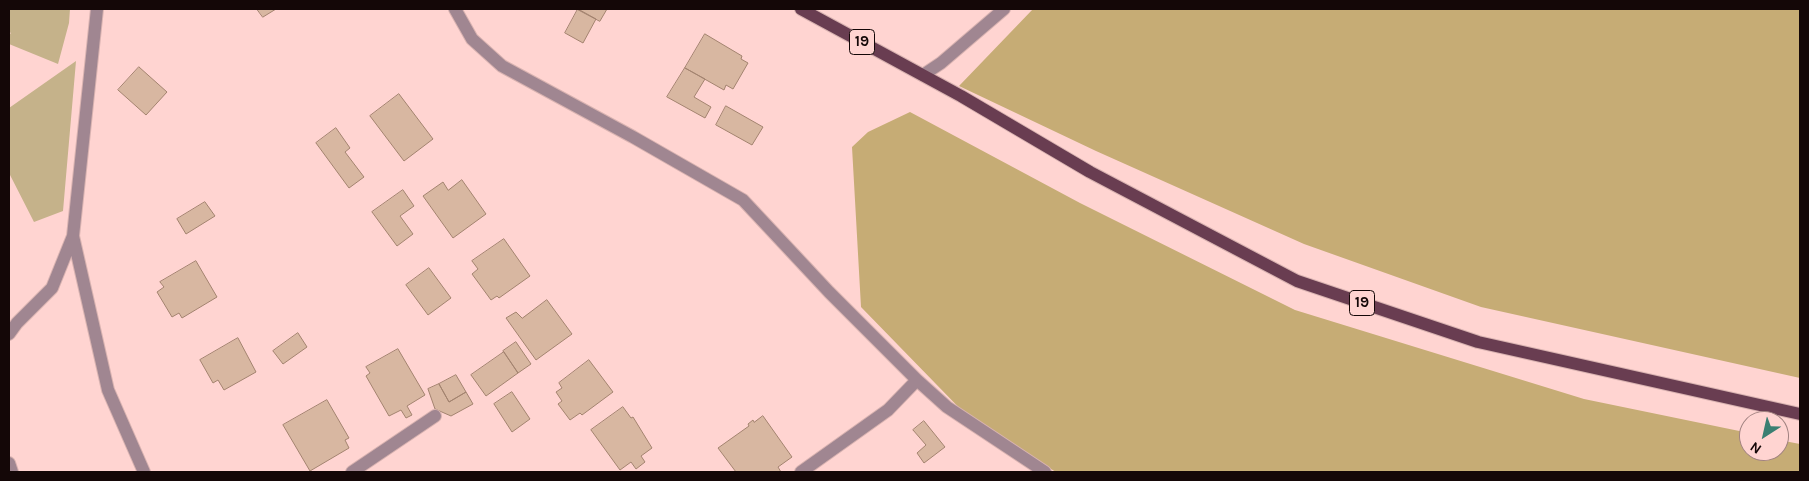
<!DOCTYPE html>
<html>
<head>
<meta charset="utf-8">
<style>
  body { margin:0 }
  #map { position:relative; width:1809px; height:481px; overflow:hidden; background:#ffd4d1; font-family:Karla,sans-serif }
  canvas { display:block }
  .frame { position:absolute; inset:0; border:10px solid #140707; pointer-events:none }
  .north { position:absolute; left:1739px; top:411px; width:50px; height:50px; box-sizing:border-box; background:#ffd4d1; border:1px solid #a18280; border-radius:50%; rotate:215deg; font-size:14px; font-weight:700; line-height:20px; text-align:center; color:#140707 }
  .north::after { content:''; display:block; margin:auto; width:18px; height:22px; background:#3b7f72; clip-path:polygon(50% 0,100% 100%,50% 72%,0 100%) }
</style>
</head>
<body>
<div id="map">
<canvas width="1809" height="481"></canvas>
<div class="frame"></div>
<div class="north">N</div>
</div>
<script>
const ctx = document.querySelector('canvas').getContext('2d');
ctx.lineJoin = 'round';
function fillPath(path, color) {
  ctx.fillStyle = color;
  ctx.fill(path, 'evenodd');
}
function stroke(path, color, width, dash) {
  ctx.strokeStyle = color;
  ctx.lineWidth = width;
  ctx.lineCap = dash ? 'butt' : 'round';
  ctx.setLineDash(dash || []);
  ctx.stroke(path);
}
function label(font, color, halo, rows, align = 'center') {
  ctx.font = font + ' Karla,sans-serif';
  ctx.lineWidth = 4;
  ctx.setLineDash([]);
  ctx.textBaseline = 'middle';
  ctx.strokeStyle = halo;
  ctx.fillStyle = color;
  for (const [text, x, y, turn = 0] of rows) {
    ctx.save();
    ctx.translate(x, y);
    ctx.rotate((+turn || 0) * Math.PI / 180);
    ctx.textAlign = isNaN(turn) ? turn : align;
    if (halo) ctx.strokeText(text, 0, 0);
    ctx.fillText(text, 0, 0);
    ctx.restore();
  }
}
const green = new Path2D(`
  M9,9H70L69,23L58,64L9,44V35L11,33L9,32Z
  M76,61L63,211L34,222L9,173V108Z`);
const forest = new Path2D(`
  M1033,9H1800V378L1481,307L1304,244L1096,151L959,86Z
  M910,112L1080,203L1295,310L1584,399L1749,433V451H1779V440L1800,444V472H1056L972,421L861,307L852,147L868,132Z`);
const building = new Path2D(`
  M257,9H276L263,17Z
  M577,9H607L600,21Z
  M578,9L596,19L583,43L565,33Z
  M705,34L742,56L741,59L748,63L733,89L726,85L724,90L685,68Z
  M139,67L167,92L146,115L118,90Z
  M685,68L705,79L694,97L711,107L705,118L667,97Z
  M399,94L433,139L404,161L370,116Z
  M726,106L763,127L752,145L716,125Z
  M336,128L350,148L345,152L364,177L349,188L316,143Z
  M462,180L486,214L453,238L423,196L443,182L448,190Z
  M403,190L414,206L400,216L413,234L397,246L372,212Z
  M205,202L215,216L186,234L177,219Z
  M504,239L530,276L499,298L497,296L491,300L472,274L478,269L472,261Z
  M196,261L217,297L182,318L179,313L172,317L157,292L164,287L160,282Z
  M429,268L451,298L428,315L406,285Z
  M547,300L572,334L536,360L506,318L516,312L522,318Z
  M298,333L307,347L283,364L273,351Z
  M238,338L256,372L224,390L218,380L213,383L200,360Z
  M516,342L531,364L518,373L503,351Z
  M398,349L425,395L407,406L412,415L406,418L401,410L389,416L366,376L370,373L366,367Z
  M504,352L518,373L486,396L471,375Z
  M589,360L613,392L582,415L580,413L570,420L558,404L562,401L556,392L562,388L559,383Z
  M456,375L466,392L449,402L439,384Z
  M439,384L449,402L466,392L473,404L451,416L435,409L428,389Z
  M512,392L530,419L512,432L494,404Z
  M327,400L349,438L345,440L349,448L310,471L283,425Z
  M623,407L631,418L633,417L652,448L641,456L645,462L636,469L631,462L620,470L591,430Z
  M763,416L792,457L778,467L781,472H736L718,448L749,426L748,424L753,420L754,422Z
  M924,421L945,447L924,463L917,453L926,445L913,430Z`);
const minor = new Path2D(`
  M455,9L472,39L502,66L633,137L743,200L829,292L917,380L888,410L801,472
  M923,75L941,63L1004,9
  M73,236L108,390L144,472
  M9,334L17,323L52,288L73,236L97,9
  M917,380L947,407L1045,472
  M9,463L12,472
  M352,472L435,416`);
const major = new Path2D(`
  M801,9L961,96L1090,172L1297,281L1478,342L1800,414`);
const shields = [
  [862,42,25],
  [1362,303,25]
];
const shieldNames = [
  ["19",862,42],
  ["19",1362,303]
];
fillPath(green, '#c5b28a');
fillPath(forest, '#c6ac75');
fillPath(building, '#d8b7a1');
stroke(building, '#a3836f', 1);
stroke(minor, '#d9b3b1', 14);
stroke(major, '#d9b3b1', 14);
stroke(minor, '#a08691', 12);
stroke(major, '#693d51', 12);
for (const [x, y, w] of shields) {
  const box = new Path2D();
  box.roundRect(x - w / 2, y - 12.5, w, 25, 4);
  ctx.fillStyle = '#ffd4d1';
  ctx.fill(box);
  stroke(box, '#140707', 1);
}
label('bold 15px', '#140707', null, shieldNames);
</script>
</body>
</html>
